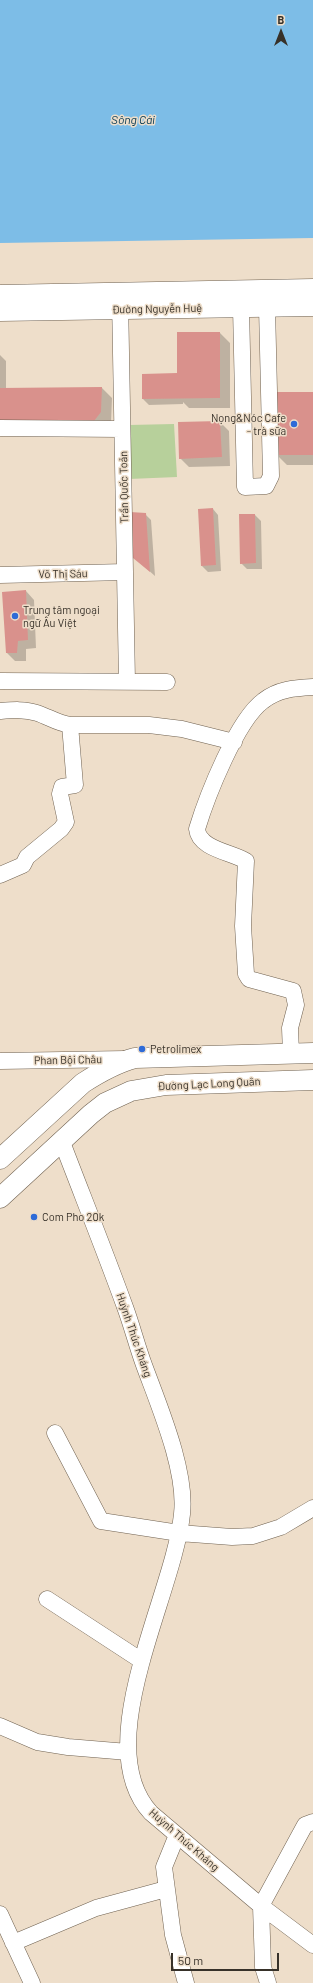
<!DOCTYPE html>
<html>
<head>
<meta charset="utf-8">
<style>
  body { margin:0 }
  #map { position:relative; width:313px; height:1983px; overflow:hidden; background:#eedeca; font-family:Barlow,sans-serif }
  canvas { display:block }
  .north { position:absolute; left:261px; top:12px; width:40px; height:40px; -webkit-text-stroke:3px #eedeca; paint-order:stroke; rotate:0deg; font-size:11px; font-weight:700; line-height:16px; text-align:center; color:#373129 }
  .north::after { content:''; display:block; margin:auto; width:14px; height:18px; background:#373129; clip-path:polygon(50% 0,100% 100%,50% 72%,0 100%) }
  .scale { position:absolute; left:171px; top:1953px; width:108px; height:18px; box-sizing:border-box; border:2px solid #373129; border-top:0; padding-left:5px; font-size:12px; line-height:14px; white-space:nowrap; color:#373129; -webkit-text-stroke:3px #eedeca; paint-order:stroke }
</style>
</head>
<body>
<div id="map">
<canvas width="313" height="1983"></canvas>
<div class="north">B</div>
<div class="scale">50 m</div>
</div>
<script>
const ctx = document.querySelector('canvas').getContext('2d');
ctx.lineJoin = 'round';
function fillPath(path, color) {
  ctx.fillStyle = color;
  ctx.fill(path, 'evenodd');
}
function stroke(path, color, width, dash) {
  ctx.strokeStyle = color;
  ctx.lineWidth = width;
  ctx.lineCap = dash ? 'butt' : 'round';
  ctx.setLineDash(dash || []);
  ctx.stroke(path);
}
function label(font, color, halo, rows, align = 'center') {
  ctx.font = font + ' Barlow,sans-serif';
  ctx.lineWidth = 3;
  ctx.setLineDash([]);
  ctx.textBaseline = 'middle';
  ctx.strokeStyle = halo;
  ctx.fillStyle = color;
  for (const [text, x, y, turn = 0] of rows) {
    ctx.save();
    ctx.translate(x, y);
    ctx.rotate((+turn || 0) * Math.PI / 180);
    ctx.textAlign = isNaN(turn) ? turn : align;
    if (halo) ctx.strokeText(text, 0, 0);
    ctx.fillText(text, 0, 0);
    ctx.restore();
  }
}
const green = new Path2D(`
  M174,424L177,477L129,479V425Z`);
const water = new Path2D(`
  M0,0H313V238L0,243Z`);
const shadow = new Path2D(`
  M220,333L230,343V408H189L183,402V404L149,405L143,399L178,374Z
  M0,355L6,361V389L102,388L112,398L111,423L0,435Z
  M313,393V465H287L277,455Z
  M220,422L229,431L230,466L189,467L180,458L179,423Z
  M213,509L218,515L221,571L208,572L202,566Z
  M145,514L151,520L155,576L138,561Z
  M255,515L261,521L262,569H247L241,563Z
  M26,591L34,600L36,648L26,649V661H15L7,653Z`);
const building = new Path2D(`
  M177,332H220V398L142,399V374L177,373Z
  M102,387L101,412L91,425H0V388Z
  M275,392H313V455H276Z
  M220,421L222,457L179,459L178,422Z
  M213,508L216,565L201,566L198,509Z
  M130,512L146,513L150,572L133,558Z
  M239,514H255L256,563L240,564Z
  M26,590L28,640L18,641L17,653H6L2,592Z`);
const minor = new Path2D(`
  M120,298L127,682
  M241,307L245,487L266,486L271,476L267,307
  M0,428L122,429
  M0,575L125,572
  M0,681L167,682
  M0,711C13,710 25,709 37,713C49,717 57,723 70,725H149L182,729L234,742
  M0,875L23,865L27,857L61,829L66,822L60,794L62,787L75,785L70,725
  M291,1053L290,1028L296,1005L293,991L249,979L246,974L243,926L246,861C231,852 199,849 197,829C207,796 237,720 263,701C278,689 295,688 313,687
  M0,1061L126,1059
  M62,1142C83,1197 105,1252 125,1307C132,1326 137,1346 144,1365C159,1406 187,1471 182,1514C174,1595 88,1745 151,1813L261,1906L313,1945
  M55,1433L101,1521L179,1533L232,1537L253,1536L281,1527L313,1508
  M47,1599L142,1661
  M0,1726L37,1742L68,1747L128,1752
  M177,1835L164,1867L173,1935L186,1983
  M0,1914L32,1983
  M13,1943L96,1908L166,1889
  M268,1983L263,1967L261,1906L305,1825L313,1822`);
const major = new Path2D(`
  M0,295L313,289
  M0,311L313,306
  M0,1159L83,1083C100,1072 116,1063 135,1058L313,1053
  M0,1198L91,1114L105,1103L131,1091L166,1085L313,1080`);
const markers = [
  [294,424,4,"#2e6bd8"],
  [15,616,4,"#2e6bd8"],
  [142,1049,4,"#2e6bd8"],
  [34,1217,4,"#2e6bd8"]
];
const streetNames = [
  ["Đường Nguyễn Huệ",157,309,-1],
  ["Trần Quốc Toản",124,487,-91],
  ["Võ Thị Sáu",63,574,-1],
  ["Phan Bội Châu",68,1060,-1],
  ["Đường Lạc Long Quân",209,1084,-3],
  ["Huỳnh Thúc Kháng",134,1335,71],
  ["Huỳnh Thúc Kháng",184,1840,41]
];
const poiNames = [
  ["Nọng&Nóc Cafe",286,418,"right"],
  ["- trà sữa",286,431,"right"],
  ["Trung tâm ngoại",23,610],
  ["ngữ Âu Việt",23,623],
  ["Petrolimex",150,1049],
  ["Com Pho 20k",42,1217]
];
const waterNames = [
  ["Sông Cái",133,120]
];
fillPath(green, '#b7d09b');
fillPath(water, '#7dbde7');
fillPath(shadow, '#0003');
fillPath(building, '#d9918c');
stroke(minor, '#6f6150', 17);
stroke(major, '#6f6150', 21);
stroke(minor, '#fff', 16);
stroke(major, '#fff', 20);
for (const [x, y, r, color] of markers) {
  const dot = new Path2D();
  dot.arc(x, y, r, 0, 2 * Math.PI);
  ctx.fillStyle = color;
  ctx.fill(dot);
  stroke(dot, '#eedeca', 1.5);
}
label('11px', '#373129', '#eedeca', streetNames);
label('11px', '#373129', '#eedeca', poiNames, 'left');
label('italic 12px', '#003651', '#eedeca', waterNames);
</script>
</body>
</html>
